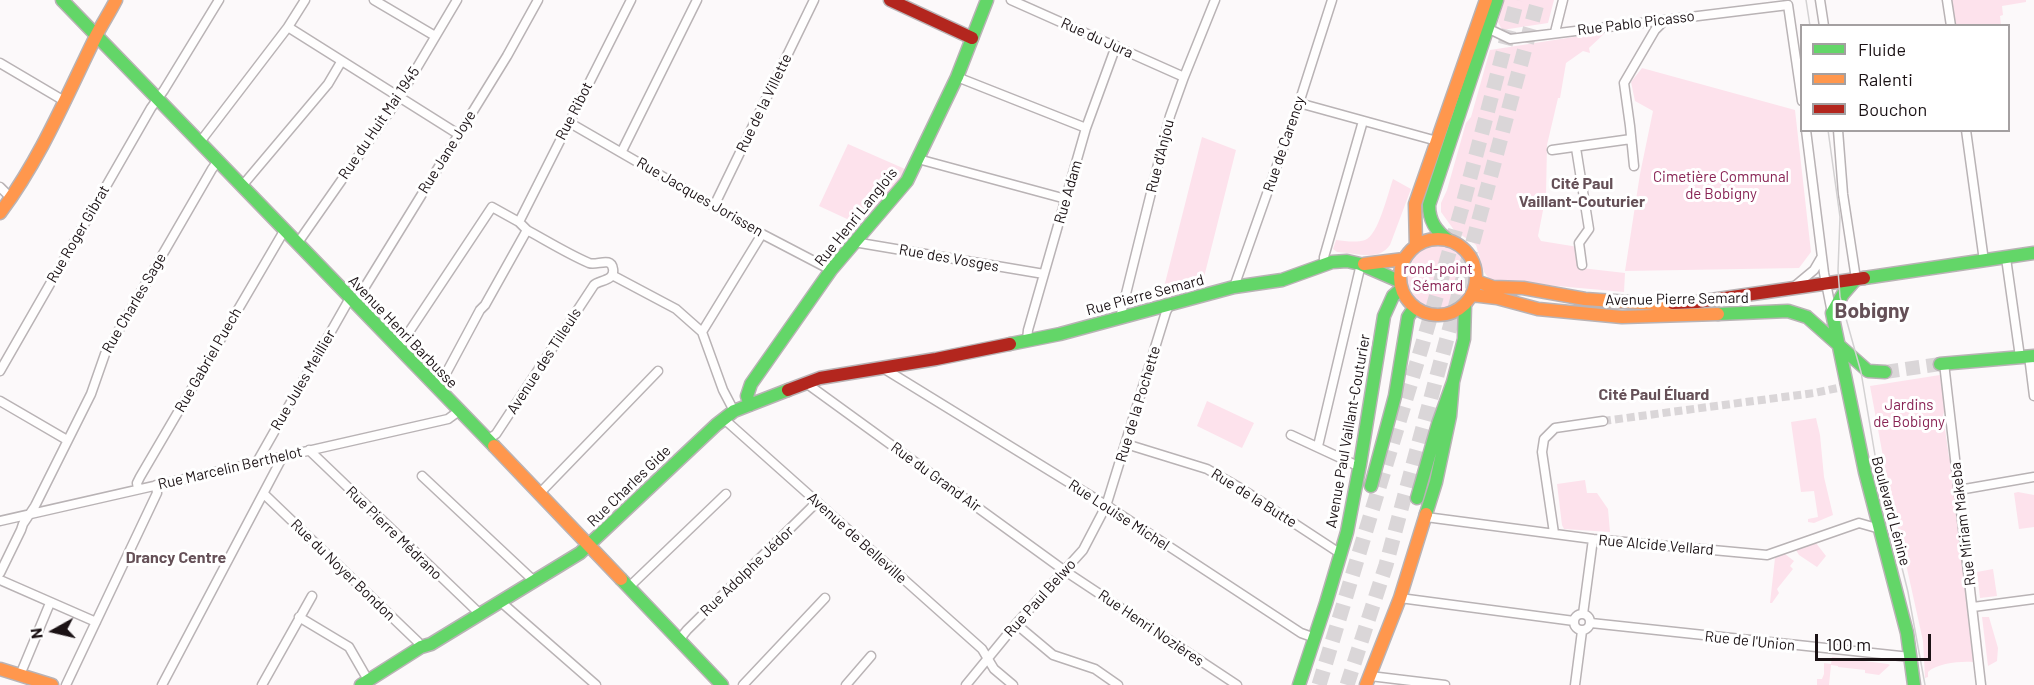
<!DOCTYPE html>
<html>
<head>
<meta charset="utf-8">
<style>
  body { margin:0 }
  #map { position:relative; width:2034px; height:685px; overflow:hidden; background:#fcf9fa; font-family:Barlow,sans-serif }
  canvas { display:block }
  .legend { position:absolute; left:1800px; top:24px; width:210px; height:108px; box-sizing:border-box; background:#fff; border:2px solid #a4a0a1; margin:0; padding:8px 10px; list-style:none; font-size:18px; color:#1b1215 }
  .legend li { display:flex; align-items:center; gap:12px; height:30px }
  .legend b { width:30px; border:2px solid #a4a0a1 }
  .north { position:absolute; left:24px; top:601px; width:60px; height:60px; -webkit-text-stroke:4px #fff; paint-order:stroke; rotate:262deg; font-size:16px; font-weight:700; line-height:24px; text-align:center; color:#1b1215 }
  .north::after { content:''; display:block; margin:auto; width:21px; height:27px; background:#1b1215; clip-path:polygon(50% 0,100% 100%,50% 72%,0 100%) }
  .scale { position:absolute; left:1815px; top:634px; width:116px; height:27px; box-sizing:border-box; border:3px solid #1b1215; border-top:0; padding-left:8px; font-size:18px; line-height:21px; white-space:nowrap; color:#1b1215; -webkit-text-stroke:4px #fff; paint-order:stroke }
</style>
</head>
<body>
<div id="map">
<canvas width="2034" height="685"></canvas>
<ul class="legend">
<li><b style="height:8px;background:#63d668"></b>Fluide</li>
<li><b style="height:8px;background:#ff974d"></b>Ralenti</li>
<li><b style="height:8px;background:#b3261e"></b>Bouchon</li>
</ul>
<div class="north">N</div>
<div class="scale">100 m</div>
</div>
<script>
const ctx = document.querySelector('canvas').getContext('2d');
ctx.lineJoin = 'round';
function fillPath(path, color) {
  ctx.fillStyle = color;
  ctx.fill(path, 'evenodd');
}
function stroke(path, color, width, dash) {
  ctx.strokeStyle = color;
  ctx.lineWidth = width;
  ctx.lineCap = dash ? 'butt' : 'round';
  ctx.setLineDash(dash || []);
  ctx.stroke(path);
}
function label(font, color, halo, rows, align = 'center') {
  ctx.font = font + ' Barlow,sans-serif';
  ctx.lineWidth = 6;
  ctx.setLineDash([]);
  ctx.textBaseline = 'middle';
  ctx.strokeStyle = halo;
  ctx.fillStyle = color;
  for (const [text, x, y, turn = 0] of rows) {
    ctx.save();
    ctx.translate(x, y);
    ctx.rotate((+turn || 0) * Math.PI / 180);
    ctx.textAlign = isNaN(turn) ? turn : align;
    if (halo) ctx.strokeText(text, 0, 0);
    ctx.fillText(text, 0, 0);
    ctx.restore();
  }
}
const green = new Path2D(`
  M1504,0H1554L1548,23L1502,30L1498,22Z
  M1950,0H2026V2L2002,6L2003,15L2000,16L2001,25L1953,26Z
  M1606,32L1589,48L1590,53L1583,51L1566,63L1560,98H1558L1547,145L1546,195L1538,236L1541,241L1578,247L1581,268L1625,273L1624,292L1490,280L1484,272L1476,245L1454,230L1441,212V203L1447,190L1466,123L1471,117L1490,50Z
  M1642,68L1795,110L1811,252L1799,268L1625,271L1640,174L1653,111L1635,101L1631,82Z
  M1202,137L1236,150L1202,285L1162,295Z
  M848,144L905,169L902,178L860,225L819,206Z
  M1393,179L1411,189L1390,245C1378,262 1356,253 1337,252L1333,249L1336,240C1345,241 1356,243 1365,240C1378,236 1388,193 1393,179Z
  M1404 278a33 33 0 1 1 66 0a33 33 0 1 1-66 0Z
  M1940,375L1945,410L1943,415L1949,457L1952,464L1973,662C1961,661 1937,663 1928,672V677L1925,678L1923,641L1887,478L1870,386Z
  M1207,401L1254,423L1242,448L1197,426Z
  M1816,418L1820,435L1824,477L1833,515L1814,523L1808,522V519L1818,517L1814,491L1801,492L1791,422Z
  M1585,480L1587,493H1597L1608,509L1610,532L1564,529L1562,525L1557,484Z
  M2018,492L2034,495V527L2019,529L2014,493Z
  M1816,543L1826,556L1817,567L1799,555L1796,550Z
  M1785,554L1794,561L1790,566L1793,569L1777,589L1779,593L1772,603H1770L1775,558Z
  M1993,569L1997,596L1980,598L1977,572Z
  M1982,617H1989L1998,648L1997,661L1988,666Z
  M1832,657L1888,664L1890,665L1879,675L1865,673V670L1838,667V666L1831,665L1829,685H1817V679H1822L1824,674V663L1831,664Z`);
const streetTunnel = new Path2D(`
  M1603,421L1814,393L1838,388L1846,384`);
const primaryTunnel = new Path2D(`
  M1885,372L1940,364`);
const highwayTunnel = new Path2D(`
  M1319,685L1422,346L1463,204L1517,0
  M1347,685L1386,565L1538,0`);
const street = new Path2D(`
  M374,0L435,36
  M1011,0L1184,77
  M1820,0L1824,26
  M1947,0L1951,26
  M288,27L458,134
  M1485,27L1510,39L1788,5L1802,101
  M1555,32L1563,0
  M0,63L66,102
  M957,77L1086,128
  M1299,103L1437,141
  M570,123L762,234L831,270
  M1806,130L1824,273L1832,313
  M1838,130L1843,194L1856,279
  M1966,130L1984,261
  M200,142L288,27L305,0
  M1576,148L1589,229L1579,243L1582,265
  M1552,150L1631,139
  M622,151L697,0
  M918,159L1066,199
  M1634,166L1630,126L1624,83L1655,30L1664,21
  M242,186L328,84L341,62
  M0,187L11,198
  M714,206L814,0
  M519,222L631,0
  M854,242L1044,274
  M297,244L399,98L457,0
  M2006,258L2020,357
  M1324,264V257L1363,121
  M612,275L676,309L702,332L723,390L734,411
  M1796,285L1814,270L1821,258
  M1234,287L1299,103L1332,0
  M355,303L507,56L538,0
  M1120,318L1170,116L1184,77L1215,0
  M702,332L762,234
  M1027,340L1028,330L1086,128L1116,46
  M399,347L492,207L519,222L527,230C547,241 568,254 589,263C597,266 611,256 613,269C615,281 599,280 594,285L496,434L487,440
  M2029,356L2034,396
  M1944,363L1981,685
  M883,368L1112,509L1301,633L1315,638
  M0,371L151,108L164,90L219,0
  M806,383L1065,571L1237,685
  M436,388L443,379L480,310L485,305L527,230
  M0,401L67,440
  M724,419L982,649L994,669L1013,685
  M1291,435L1360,467
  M1126,444L1207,469L1242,489L1341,554
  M1318,446L1361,264
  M309,450L480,614
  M257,462L350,298
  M422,476L534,581
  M138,489L137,483L140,477L284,231
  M1959,490L2034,477
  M264,494L418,642L421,647
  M539,494L658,371
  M1426,517L1593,539L1767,555L1859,523L1880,529
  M0,521L448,419L459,411
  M1554,533L1542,452L1544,439L1555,428L1603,421
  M0,573L21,530L23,524L35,506L91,394L105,354L212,169L218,161
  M0,580L96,622
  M629,587L726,494
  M1400,598L1574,621
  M501,602L596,685
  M1973,607L2034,599
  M1574 622a8 8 0 1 1 16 0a8 8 0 1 1-16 0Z
  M1583,614L1593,539
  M299,617L349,647L368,680
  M1591,623L1910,657
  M1016,624L1053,655L1095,669L1118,685
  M679,640L687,630L817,502
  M20,675L50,603
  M1370,676L1445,685
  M66,685L157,493L156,485
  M162,685L283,456
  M262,685L312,596
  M743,685L825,598
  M846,685L871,656
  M966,685L1016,624L1083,550L1106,506L1166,312L1170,304
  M1575,685L1582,631`);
const fast = new Path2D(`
  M62,0L494,446
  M1448,240C1436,231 1429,221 1429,205L1497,0
  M1864,278L2034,253
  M1856,279L1843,294L1832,313L1865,472L1907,633L1914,685
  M1718,314L1788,311L1807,317L1868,371L1885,372
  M1010,344L1060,334L1234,287L1282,280L1332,262L1347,261L1360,264L1399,281
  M1940,364L2034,356
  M750,405L747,396L751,384L831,270L907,181L957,77L987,0
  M1371,486L1395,396L1408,317L1414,308
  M1417,498L1438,424L1453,382
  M1426,514L1436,482L1450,416L1453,382L1464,339L1465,304
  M621,579L722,685
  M361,685L421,647L431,644L580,553L716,425L734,411L788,390
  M1299,685L1326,603L1347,532L1360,464L1384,316L1393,296L1401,289`);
const slow = new Path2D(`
  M0,213C41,158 66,97 96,36C102,24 110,12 116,0
  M1400 277a38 38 0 1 1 76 0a38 38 0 1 1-76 0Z
  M1416,246L1415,204L1486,0
  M1364,264L1404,259
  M1476,281L1493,287L1523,288L1585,299L1657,304L1673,303
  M1472,295L1497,298L1538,309L1622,317L1718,314
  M494,446L621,579
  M0,669L52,685
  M1366,685L1400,598L1426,514`);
const jam = new Path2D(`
  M890,0L972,38
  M1673,303L1697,302L1864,278
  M788,390L820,378L936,359L1010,344`);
const tram = new Path2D(`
  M1806,0L1810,26
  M1828,130L1840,217L1838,270L1840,297L1861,372L1877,467L1908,592L1925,685`);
const streetNames = [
  ["Rue Pablo Picasso",1636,23,-7],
  ["Rue du Jura",1097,38,24],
  ["Rue de la Villette",764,103,-64],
  ["Rue Ribot",574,111,-63],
  ["Rue du Huit Mai 1945",379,123,-56],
  ["Rue de Carency",1284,144,-71],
  ["Rue Jane Joye",447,152,-58],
  ["Rue d'Anjou",1160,156,-76],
  ["Rue Adam",1068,192,-74],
  ["Rue Jacques Jorissen",700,197,30],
  ["Rue Henri Langlois",856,217,-51],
  ["Rue Roger Gibrat",78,234,-60],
  ["Rue des Vosges",949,258,10],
  ["Rue Pierre Semard",1145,295,-15],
  ["Avenue Pierre Semard",1677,299,-1],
  ["Rue Charles Sage",134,303,-60],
  ["Avenue Henri Barbusse",403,332,46],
  ["Rue Gabriel Puech",208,360,-60],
  ["Avenue des Tilleuls",544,361,-57],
  ["Rue Jules Meillier",303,380,-60],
  ["Rue de la Pochette",1138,404,-73],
  ["Avenue Paul Vaillant-Couturier",1348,431,-80],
  ["Rue Marcelin Berthelot",230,468,-13],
  ["Rue du Grand Air",936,477,36],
  ["Rue Charles Gide",629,486,-44],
  ["Rue de la Butte",1254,498,32],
  ["Boulevard Lénine",1891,511,75],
  ["Rue Louise Michel",1119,515,33],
  ["Rue Miriam Makeba",1963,524,-97],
  ["Rue Pierre Médrano",394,533,44],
  ["Avenue de Belleville",857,538,42],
  ["Rue Alcide Vellard",1656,545,5],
  ["Rue du Noyer Bondon",343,570,44],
  ["Rue Adolphe Jédor",747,571,-44],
  ["Rue Paul Belwo",1040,598,-48],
  ["Rue Henri Nozières",1151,628,34],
  ["Rue de l'Union",1750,641,6]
];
const parkNames = [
  ["Cimetière Communal",1721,177],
  ["de Bobigny",1721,194],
  ["rond-point",1438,269],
  ["Sémard",1438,286],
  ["Jardins",1909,405],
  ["de Bobigny",1909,422]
];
const neighbourhoodNames = [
  ["Cité Paul",1582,184],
  ["Vaillant-Couturier",1582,202],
  ["Cité Paul Éluard",1654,395],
  ["Drancy Centre",176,558]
];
const districtNames = [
  ["Bobigny",1872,311]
];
fillPath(green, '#fde2ec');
stroke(streetTunnel, '#dad6d8', 8, [8, 4]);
stroke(primaryTunnel, '#dad6d8', 14, [14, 7]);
stroke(highwayTunnel, '#dad6d8', 15, [15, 8]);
stroke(street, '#b9b3b5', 11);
stroke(fast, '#b9b3b5', 15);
stroke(slow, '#b9b3b5', 15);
stroke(jam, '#b9b3b5', 15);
stroke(street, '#fffefe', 8);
stroke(fast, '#63d668', 12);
stroke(slow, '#ff974d', 12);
stroke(jam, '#b3261e', 12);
stroke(tram, '#d3d1d2', 1.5);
label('15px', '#1b1215', '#fff', streetNames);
label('15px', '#882253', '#fff', parkNames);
label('bold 16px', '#655057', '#fff', neighbourhoodNames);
label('bold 21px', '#655057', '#fff', districtNames);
</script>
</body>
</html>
